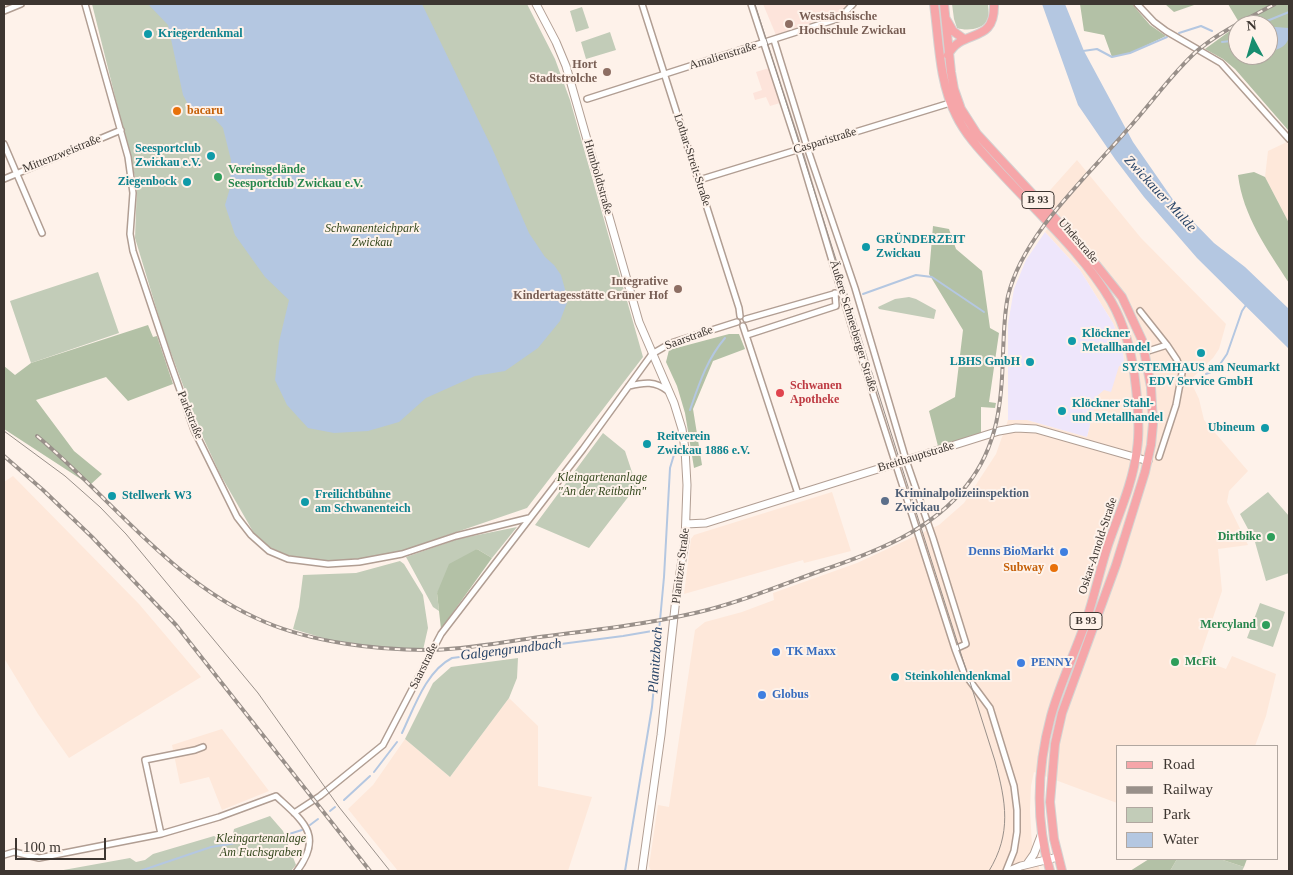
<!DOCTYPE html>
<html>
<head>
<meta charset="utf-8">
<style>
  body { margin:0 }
  #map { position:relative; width:1293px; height:875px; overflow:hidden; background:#fef2ea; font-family:"Times New Roman",serif }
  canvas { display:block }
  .frame { position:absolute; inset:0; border:5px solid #3d3631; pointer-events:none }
  .legend { position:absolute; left:1116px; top:745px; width:162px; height:115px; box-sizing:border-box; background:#fef2ea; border:1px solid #b1a7a0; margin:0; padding:6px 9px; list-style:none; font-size:15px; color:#3d3631 }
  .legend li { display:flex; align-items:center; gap:10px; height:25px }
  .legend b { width:25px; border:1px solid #b1a7a0 }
  .north { position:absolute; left:1228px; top:15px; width:50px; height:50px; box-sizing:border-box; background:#fef2ea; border:1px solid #b1a7a0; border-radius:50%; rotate:354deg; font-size:14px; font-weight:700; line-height:20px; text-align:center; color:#3d3631 }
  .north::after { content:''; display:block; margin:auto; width:18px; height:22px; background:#188d6f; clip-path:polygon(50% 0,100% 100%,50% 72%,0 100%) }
  .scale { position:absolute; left:15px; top:838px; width:91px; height:22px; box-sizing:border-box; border:2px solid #3d3631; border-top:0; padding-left:6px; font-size:15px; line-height:18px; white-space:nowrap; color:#3d3631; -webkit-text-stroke:4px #fef2ea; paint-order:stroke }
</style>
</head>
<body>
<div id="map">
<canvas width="1293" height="875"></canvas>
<div class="frame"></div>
<ul class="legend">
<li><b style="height:6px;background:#f6a6a9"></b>Road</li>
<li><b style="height:6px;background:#99908a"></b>Railway</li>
<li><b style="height:14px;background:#c2ccb8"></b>Park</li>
<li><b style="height:14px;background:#b4c7e1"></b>Water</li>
</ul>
<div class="north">N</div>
<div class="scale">100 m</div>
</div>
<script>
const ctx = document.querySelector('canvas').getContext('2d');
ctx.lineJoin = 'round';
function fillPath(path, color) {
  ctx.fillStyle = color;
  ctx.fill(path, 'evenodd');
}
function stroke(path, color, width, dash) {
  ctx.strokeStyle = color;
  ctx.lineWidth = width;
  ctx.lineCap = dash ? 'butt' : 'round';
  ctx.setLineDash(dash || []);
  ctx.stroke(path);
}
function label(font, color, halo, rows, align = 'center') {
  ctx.font = font + ' "Times New Roman",serif';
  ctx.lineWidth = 4;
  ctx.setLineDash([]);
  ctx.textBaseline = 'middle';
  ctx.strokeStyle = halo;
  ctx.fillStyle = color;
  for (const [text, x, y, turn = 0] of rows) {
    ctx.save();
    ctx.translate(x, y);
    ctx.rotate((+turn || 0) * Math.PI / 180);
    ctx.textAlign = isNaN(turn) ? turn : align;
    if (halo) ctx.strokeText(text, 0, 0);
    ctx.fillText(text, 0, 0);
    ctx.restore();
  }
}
const built = new Path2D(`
  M1287,142L1289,146V223L1265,177L1268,151Z
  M1077,160L1141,238L1226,324L1219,349L1213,358L1190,380L1199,399L1204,420L1248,471L1229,491L1227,502L1248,545L1218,549L1222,591L1199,659L1226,669L1232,656L1276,674L1266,716L1255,746H1117V803L1034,772L1031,786L1030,810L1032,846L1040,871H651L649,866L658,805L669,807L695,630L705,622L742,612L774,600L773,593L857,563L939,525L964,503L996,454L1008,420H1027L1087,437L1097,396L1103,390L1119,365L1125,367L1122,346L1113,323L1080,270L1045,232L1059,214L1044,197Z
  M13,476L139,604L201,677L69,758L38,714L4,658V482Z
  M832,492L851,551L804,563L803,560L684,594L691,539L694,535Z
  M509,698L538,726V786L592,797L568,871H398L348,809L373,785L405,739L450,777Z
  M222,729L269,791L222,810L209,777L180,784L172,745Z`);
const industrial = new Path2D(`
  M1045,232L1080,270L1113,323L1122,346L1125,367L1119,366L1111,392L1104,390L1097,396L1087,437L1027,420H1008V324L1014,289L1026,260Z`);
const education = new Path2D(`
  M763,4H847L841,12L776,35Z
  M769,68L780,103L770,106L766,97L755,100L753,93L762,90L756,72Z`);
const green = new Path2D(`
  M92,4H527L555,59L570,100L643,357L527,508L398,552L361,561L332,563L296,559L267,546L255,535L220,474L200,431L164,334L135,238L137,185Z
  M952,4H988C988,9 990,16 987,20C983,30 966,31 957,28L954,19Z
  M582,7L589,28L576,32L570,11Z
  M610,32L616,50L586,59L581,42Z
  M98,272L119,333L31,363L10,301Z
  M909,297L916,299L936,310L934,319L879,309L878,307L895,299Z
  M603,433L625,451L638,490L632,492L589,548L535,525Z
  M1268,492L1289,516V573L1266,581L1255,542L1240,514Z
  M517,527L492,558L477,549L437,593L439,611L433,607L406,557L458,539Z
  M400,561L404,564L423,595L428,628L423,650L371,646L333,641L293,629L299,607L303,575L356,573Z
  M1260,603L1285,612L1273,647L1247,638Z
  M518,658L517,678L509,698L450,777L405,739L433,683L451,667Z
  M270,816L283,831L296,865L291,871H58L130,858L136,862L145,860L153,854L214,836L219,839L233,834L234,829Z
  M1177,859H1220L1244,867L1242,871H1170Z`);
const forest = new Path2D(`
  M1080,4H1132L1150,25L1166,36L1130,53L1112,57L1104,35L1084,31Z
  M1165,4H1197L1174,12Z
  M1228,4H1289L1288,130L1235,69L1223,59L1205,49L1238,25V55H1268V25H1238L1240,24Z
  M1254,172L1265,177L1289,223V283C1267,249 1243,216 1238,175Z
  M933,226L949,229L956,249L982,271L990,328L999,333L989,402L996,403L995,408L981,407V437L939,450L929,411L955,397L963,330L929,274Z
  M148,325L153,337L157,336L173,384L128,401L106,377L36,400L74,451L102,474L90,485L4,429V366L15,375L31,363Z
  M729,334H739L745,349L713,361L693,409L702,465L694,468L685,413L677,386L666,362L669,350Z
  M477,549L492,558L441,629L437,593L449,564Z
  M1149,859H1177L1170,871H1130Z
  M1220,859H1247L1244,867Z`);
const water = new Path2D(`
  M148,4H422L492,148L529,233L545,257L554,265L561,275L568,300L560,321L538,348L505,371L475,376L426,398L399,422L368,431L334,433L308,428L287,405L275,380L279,342L289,300L265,277L235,235L225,205L230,188L231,160L223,128L215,119L198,114L190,108L183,95L168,25Z
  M1042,4H1065L1084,51L1133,142L1176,204L1214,243L1245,267L1289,309V349L1197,258L1144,197L1115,159L1078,105Z
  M1275,27L1289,28C1290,46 1283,47 1268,53V30Z`);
const stream = new Path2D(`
  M1257,25L1289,12
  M1179,33L1201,26L1212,31
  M1222,42L1231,41L1238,36
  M1083,51L1097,49L1112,57L1130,53L1167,37
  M863,294L916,275L932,277L984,312
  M1206,374L1216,370L1227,354L1242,311L1246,305
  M690,410C699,384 707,359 725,338
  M402,733C414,708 426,671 452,658L623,636L658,630L660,628
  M374,772L397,742
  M344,800L370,776
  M330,811L335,807
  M310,825L318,819
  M140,871L211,847L286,835L302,830
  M625,871L652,707L664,577L670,468L676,448`);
const street = new Path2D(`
  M85,4L128,157L133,193L130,234L133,251L169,359L194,430L237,517L251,535L269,551L288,559L328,564L359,562L402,554L456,536L529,518
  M642,4L739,308L740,316
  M751,4L800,154L854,334L955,649L964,673L990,708L1014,786L1017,810V832L1014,851L1006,871
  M1137,4L1154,22L1166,31L1221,63L1289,139
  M4,11L21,4
  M774,40L807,147L855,288L906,460L933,538L966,644L955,649
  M587,99L840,18L853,4
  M4,144L42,233
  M4,179L121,130
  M699,180L950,103
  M1140,311L1167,345
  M746,319L837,293
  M743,326L798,494
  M747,335L836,306L835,293
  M1145,352L1167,345L1177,360L1182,373L1176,405L1159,457
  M629,386C645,382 655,381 668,391
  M294,813L320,796L383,745L441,634L583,449L652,354L671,343L737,322
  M161,834L145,760L195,750L203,747
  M4,855L14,852L39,858L161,834L219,817L276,796C303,821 324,835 297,871`);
const secondary = new Path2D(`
  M536,4L556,42L566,66L639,322L674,403L682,429L685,449L687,485L685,541L676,598L661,735L642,871
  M686,524L706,523L999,431L1016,428L1036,429L1148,461
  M1027,864L1034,854L1042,833
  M1009,871L1021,866L1058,857`);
const primary = new Path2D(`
  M934,4C939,40 939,82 956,115C967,138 986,156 1003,175C1039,214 1085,256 1111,301C1126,327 1133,358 1136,388C1138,407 1140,430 1137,449C1133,483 1119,513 1108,545C1100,569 1095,594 1087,618C1076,651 1060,683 1051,716C1037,768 1035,820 1050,871
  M944,4L951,72L954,89L961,109L977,134L1085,251L1122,297L1142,340L1151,387L1153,424L1151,445L1145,472L1116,565L1062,713L1055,744L1050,802L1054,839L1062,871
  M946,19L953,31L964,39
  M948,55C962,27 995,46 994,4`);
const tram = new Path2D(`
  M755,4L995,761C1006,802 1012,833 989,871
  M4,431L65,476L100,507L126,534L258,693L339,807L390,871`);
const rail = new Path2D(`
  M37,436C111,498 173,584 265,622C312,642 375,650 427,650C462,650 497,643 533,638C587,631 642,625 695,613C738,603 779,586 820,571C873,553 932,531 967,485C998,446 1002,401 1003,353C1004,334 1004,315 1008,296C1023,234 1086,178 1127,130C1151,104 1171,74 1198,50C1221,31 1249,18 1275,4
  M4,456L43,490L92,537L176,625L370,871`);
const markers = [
  [789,24,5,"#8d6e63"],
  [148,34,5,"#0f9aa8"],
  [607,72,5,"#8d6e63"],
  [177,111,5,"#e8710a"],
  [211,156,5,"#0f9aa8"],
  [218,177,5,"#2e9e5b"],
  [187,182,5,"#0f9aa8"],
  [866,247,5,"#0f9aa8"],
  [678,289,5,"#8d6e63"],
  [1072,341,5,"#0f9aa8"],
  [1201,353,5,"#0f9aa8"],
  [1030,362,5,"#0f9aa8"],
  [780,393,5,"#e0444e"],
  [1062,411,5,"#0f9aa8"],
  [1265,428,5,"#0f9aa8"],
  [647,444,5,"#0f9aa8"],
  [112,496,5,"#0f9aa8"],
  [885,501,5,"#5c6f8a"],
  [305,502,5,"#0f9aa8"],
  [1271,537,5,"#2e9e5b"],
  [1064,552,5,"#3f7fe0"],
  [1054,568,5,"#e8710a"],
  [1266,625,5,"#2e9e5b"],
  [776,652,5,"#3f7fe0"],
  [1175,662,5,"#2e9e5b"],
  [1021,663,5,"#3f7fe0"],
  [895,677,5,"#0f9aa8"],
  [762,695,5,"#3f7fe0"]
];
const shields = [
  [1038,200,32],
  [1086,621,32]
];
const shieldNames = [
  ["B 93",1038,200],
  ["B 93",1086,621]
];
const educationNames = [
  ["Westsächsische",799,17,"left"],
  ["Hochschule Zwickau",799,31,"left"],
  ["Hort",597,65],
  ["Stadtstrolche",597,79],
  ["Integrative",668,282],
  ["Kindertagesstätte Grüner Hof",668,296]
];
const cultureNames = [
  ["Kriegerdenkmal",158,34],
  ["Seesportclub",201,149,"right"],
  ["Zwickau e.V.",201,163,"right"],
  ["Ziegenbock",177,182,"right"],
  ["GRÜNDERZEIT",876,240],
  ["Zwickau",876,254],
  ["Klöckner",1082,334],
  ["Metallhandel",1082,348],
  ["LBHS GmbH",1020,362,"right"],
  ["SYSTEMHAUS am Neumarkt",1201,368,"center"],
  ["EDV Service GmbH",1201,382,"center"],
  ["Klöckner Stahl-",1072,404],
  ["und Metallhandel",1072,418],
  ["Ubineum",1255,428,"right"],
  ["Reitverein",657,437],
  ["Zwickau 1886 e.V.",657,451],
  ["Freilichtbühne",315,495],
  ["am Schwanenteich",315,509],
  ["Stellwerk W3",122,496],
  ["Steinkohlendenkmal",905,677]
];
const streetNames = [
  ["Amalienstraße",723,56,-17],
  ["Casparistraße",825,141,-17],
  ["Mittenzweistraße",62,154,-22],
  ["Lothar-Streit-Straße",692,160,72],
  ["Humboldtstraße",598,177,74],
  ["Uhdestraße",1078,241,49],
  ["Äußere Schneeberger Straße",853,326,73],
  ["Saarstraße",689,338,-20],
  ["Parkstraße",190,415,68],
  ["Breithauptstraße",916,457,-17],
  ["Oskar-Arnold-Straße",1098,546,-72],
  ["Planitzer Straße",681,566,-83],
  ["Saarstraße",424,666,-64]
];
const foodNames = [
  ["bacaru",187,111],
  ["Subway",1044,568,"right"]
];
const leisureNames = [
  ["Vereinsgelände",228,170],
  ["Seesportclub Zwickau e.V.",228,184],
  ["Dirtbike",1261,537,"right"],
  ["Mercyland",1256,625,"right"],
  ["McFit",1185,662]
];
const parkNames = [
  ["Schwanenteichpark",372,229],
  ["Zwickau",372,243],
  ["Kleingartenanlage",602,478],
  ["\"An der Reitbahn\"",602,492],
  ["Kleingartenanlage",261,839],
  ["Am Fuchsgraben",261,853]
];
const healthNames = [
  ["Schwanen",790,386],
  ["Apotheke",790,400]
];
const serviceNames = [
  ["Kriminalpolizeiinspektion",895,494],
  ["Zwickau",895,508]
];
const shopNames = [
  ["Denns BioMarkt",1054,552,"right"],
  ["TK Maxx",786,652],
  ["PENNY",1031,663],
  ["Globus",772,695]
];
const waterNames = [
  ["Zwickauer Mulde",1160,194,47],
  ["Galgengrundbach",511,650,-7],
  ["Planitzbach",656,660,-86]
];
fillPath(built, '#fee8da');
fillPath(industrial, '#eee6fb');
fillPath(education, '#fde4db');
fillPath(green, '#c2ccb8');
fillPath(forest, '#b3c1a6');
fillPath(water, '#b4c7e1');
stroke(stream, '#b4c7e1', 2);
stroke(street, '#b19e93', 8);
stroke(secondary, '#b19e93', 9);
stroke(primary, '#d4d3d2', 10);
stroke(street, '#fff', 5);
stroke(secondary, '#fff', 7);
stroke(primary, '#f6a6a9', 8);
stroke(tram, '#99908a', 1);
stroke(rail, '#99908a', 4);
stroke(rail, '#fef2ea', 2, [5.5]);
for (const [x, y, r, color] of markers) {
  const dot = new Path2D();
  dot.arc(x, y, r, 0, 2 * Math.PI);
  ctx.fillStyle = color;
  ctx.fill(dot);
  stroke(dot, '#fef2ea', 2);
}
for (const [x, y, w] of shields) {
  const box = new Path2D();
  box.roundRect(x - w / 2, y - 8.5, w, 17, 4);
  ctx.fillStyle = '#fef2ea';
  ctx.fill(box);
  stroke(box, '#3d3631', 1);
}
label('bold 11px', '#3d3631', null, shieldNames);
label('bold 12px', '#785e54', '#fef2ea', educationNames, 'right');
label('bold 12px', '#0d838f', '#fef2ea', cultureNames, 'left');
label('12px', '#3d3631', '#fef2ea', streetNames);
label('bold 12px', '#c56008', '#fef2ea', foodNames, 'left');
label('bold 12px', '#27864d', '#fef2ea', leisureNames, 'left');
label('italic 12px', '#33471c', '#fef2ea', parkNames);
label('bold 12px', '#be3a42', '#fef2ea', healthNames, 'left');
label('bold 12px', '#4e5e75', '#fef2ea', serviceNames, 'left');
label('bold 12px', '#366cbe', '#fef2ea', shopNames, 'left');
label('italic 14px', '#254266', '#fef2ea', waterNames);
</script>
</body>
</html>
